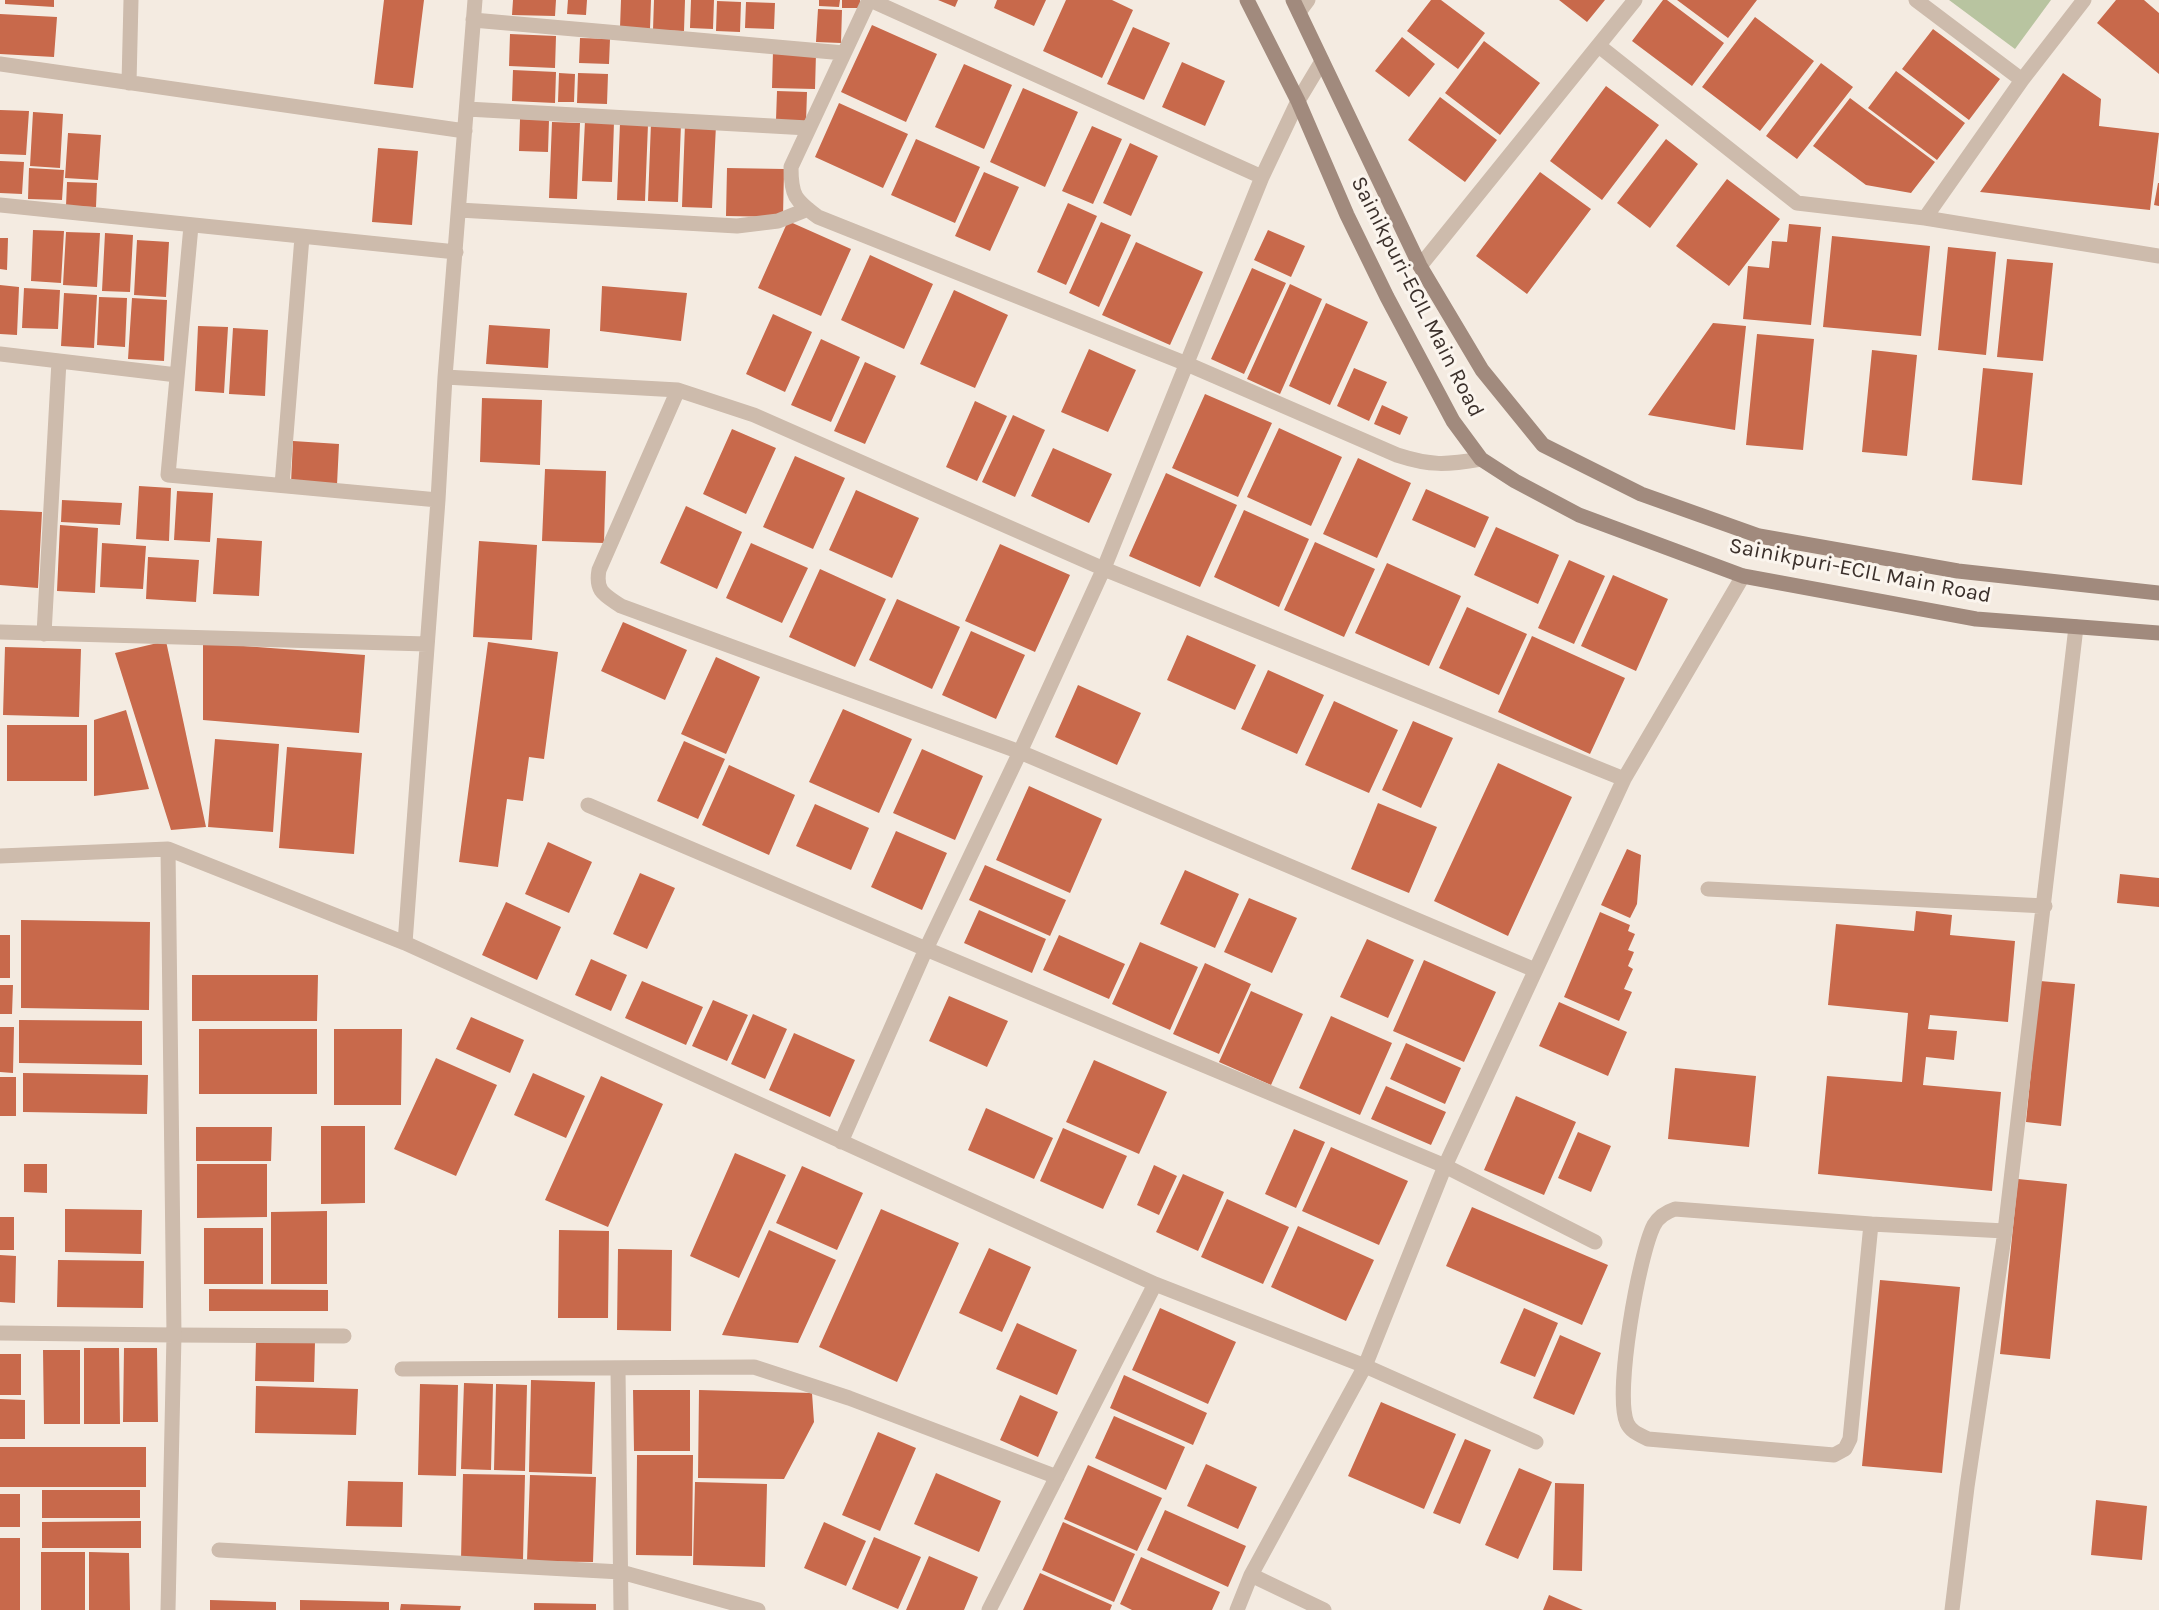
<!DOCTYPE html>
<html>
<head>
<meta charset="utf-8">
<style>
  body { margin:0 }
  canvas { display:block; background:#f4ebe1 }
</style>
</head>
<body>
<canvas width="2159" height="1610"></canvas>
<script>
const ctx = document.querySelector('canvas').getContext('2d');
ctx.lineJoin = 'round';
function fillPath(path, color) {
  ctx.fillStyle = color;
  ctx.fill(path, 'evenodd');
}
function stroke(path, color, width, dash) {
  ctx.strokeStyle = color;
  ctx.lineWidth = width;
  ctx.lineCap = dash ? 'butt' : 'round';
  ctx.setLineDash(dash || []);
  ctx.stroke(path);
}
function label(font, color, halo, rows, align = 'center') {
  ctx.font = font + ' Karla,sans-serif';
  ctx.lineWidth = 6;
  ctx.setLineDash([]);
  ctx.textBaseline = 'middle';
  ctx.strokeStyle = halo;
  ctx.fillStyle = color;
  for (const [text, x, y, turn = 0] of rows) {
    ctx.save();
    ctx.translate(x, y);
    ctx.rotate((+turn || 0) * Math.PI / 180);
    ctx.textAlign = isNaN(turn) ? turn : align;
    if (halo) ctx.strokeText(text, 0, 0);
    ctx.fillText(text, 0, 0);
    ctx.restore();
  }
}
const green = new Path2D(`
  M1949,0H2051L2015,49Z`);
const building = new Path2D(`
  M5,0H54V7L5,4Z
  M384,0H424L413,88L374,84Z
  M513,0H556L555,16L512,15Z
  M568,0H587L586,15L567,14Z
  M621,0H651L650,29L620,28Z
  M654,0H685L684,31L653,30Z
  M691,0H714L713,29L690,28Z
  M819,0H840L839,7L819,6Z
  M842,0H860V8H842Z
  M938,0H958L955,7Z
  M997,0H1046L1034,26L994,8Z
  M1066,0H1112L1133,10L1102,78L1043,51Z
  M1431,0H1441L1485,33L1458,69L1407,31Z
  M1559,0H1605L1587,22Z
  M1663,0H1667L1724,43L1692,86L1632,41Z
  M1677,0H1757L1728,38Z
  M2116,0H2144L2159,13V74L2097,23Z
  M717,1L741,2L740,32L716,31Z
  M746,2L775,3L774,29L745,28Z
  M818,9L842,10L841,43L816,42Z
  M0,14L57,17L54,57L0,54Z
  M1755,17L1814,61L1760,131L1702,87Z
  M872,25L937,54L906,122L841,92Z
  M1133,27L1170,43L1144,100L1107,84Z
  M1933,29L2000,79L1969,120L1902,69Z
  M510,34L556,36L555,68L509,66Z
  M1402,37L1435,64L1409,97L1375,71Z
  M580,38L610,39L609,64L579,63Z
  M1484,41L1540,83L1500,135L1445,93Z
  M773,51L816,53L815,89L772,88Z
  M1182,62L1225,81L1205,126L1162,107Z
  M1821,63L1853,87L1797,159L1766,136Z
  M964,64L1012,85L984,149L935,127Z
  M513,70L556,72L555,103L512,101Z
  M1896,71L1965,123L1937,160L1868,108Z
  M559,73L575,74L574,102H558Z
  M578,73L608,74L607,104L577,103Z
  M2063,73L2101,99L2099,126L2159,133L2150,210L1980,192Z
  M1606,86L1659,125L1602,200L1550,161Z
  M1023,88L1078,112L1045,187L990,162Z
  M777,91L807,92L806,122L776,120Z
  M1440,97L1497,140L1465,182L1408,140Z
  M1850,98L1935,162L1911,193L1866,185L1813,146Z
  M839,103L908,134L883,188L815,157Z
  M0,110L29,111L26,155L0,154Z
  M33,112L63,114L60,168L30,166Z
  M520,119L549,120L548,152L519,151Z
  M585,121L614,122L612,182L582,181Z
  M552,122L580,123L577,199L549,198Z
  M620,123L648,124L645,201L617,200Z
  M651,123L681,124L678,202L648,201Z
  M685,124L716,125L712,208L682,207Z
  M1092,126L1122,139L1093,204L1062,191Z
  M68,133L101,135L98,180L65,178Z
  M916,139L980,167L955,223L891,195Z
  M1666,139L1698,164L1650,228L1617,203Z
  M1130,143L1158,156L1131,216L1103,203Z
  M378,148L418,151L412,225L372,222Z
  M0,161L24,162L22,194L0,193Z
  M29,168L64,170L62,200L28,199Z
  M727,168L784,169L783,217L726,216Z
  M984,172L1019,187L990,251L955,236Z
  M1540,172L1591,209L1527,294L1476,256Z
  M1727,179L1780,219L1729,286L1676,246Z
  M67,182L97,183L96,207L66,206Z
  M2158,183H2159V206L2154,205Z
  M1068,203L1097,216L1066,285L1037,272Z
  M788,221L851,249L821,316L758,288Z
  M1101,222L1131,235L1099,307L1069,293Z
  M1789,224L1821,227L1811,325L1743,319L1748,266L1769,268L1772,241L1787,242Z
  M33,230L64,231L61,283L31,281Z
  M1268,230L1305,246L1291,277L1254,260Z
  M66,232L100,233L97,287L63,285Z
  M105,233L133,235L130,292L102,291Z
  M1832,236L1930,246L1921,336L1823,327Z
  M0,238H8L7,270L0,269Z
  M137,240L169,242L166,297L134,295Z
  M1136,242L1203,272L1170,345L1102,315Z
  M1948,247L1996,252L1986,355L1938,350Z
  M870,255L933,284L904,349L841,320Z
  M2007,259L2053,263L2043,361L1997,357Z
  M1252,268L1286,283L1244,374L1211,359Z
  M1290,284L1322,299L1280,394L1247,379Z
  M0,285L19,287L17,335L0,334Z
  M602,286L687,293L681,341L600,331Z
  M24,288L60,290L58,329L22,328Z
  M954,290L1008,315L975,388L920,364Z
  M64,293L97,295L94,348L61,346Z
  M99,297L127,298L125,347L97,345Z
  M132,298L167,300L164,361L128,359Z
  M1326,303L1368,322L1330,405L1289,386Z
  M773,314L812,332L785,392L746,374Z
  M1713,323L1746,326L1735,430L1648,415Z
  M489,325L550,329L548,368L486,364Z
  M198,326L228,327L224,393L195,391Z
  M233,328L268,330L265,396L229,394Z
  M1757,334L1814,339L1803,450L1746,445Z
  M821,339L860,357L831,422L791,405Z
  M1089,349L1136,370L1108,432L1061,412Z
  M1872,350L1917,355L1907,456L1862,452Z
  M865,362L896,376L865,444L834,431Z
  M1354,368L1387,382L1369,421L1337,406Z
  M1983,368L2033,373L2022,485L1972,480Z
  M1205,394L1272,423L1238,497L1172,468Z
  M482,398L542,400L540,465L480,462Z
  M975,401L1007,416L977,481L946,467Z
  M1382,405L1408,417L1400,435L1374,424Z
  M1013,415L1045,430L1015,497L982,482Z
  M1279,428L1342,457L1311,526L1247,497Z
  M732,429L776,448L746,514L703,494Z
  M293,441L339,444L337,485L291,483Z
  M1053,448L1112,474L1089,523L1031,496Z
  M795,456L845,478L813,549L763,527Z
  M1358,458L1411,483L1377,558L1323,534Z
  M545,469L606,471L604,543L542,541Z
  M1166,473L1237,505L1200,587L1129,556Z
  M139,486L171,488L169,541L136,539Z
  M1426,489L1489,517L1475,548L1412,520Z
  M856,490L919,518L892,578L829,550Z
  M177,491L213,493L210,542L174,540Z
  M62,500L122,503L120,525L61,522Z
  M686,506L742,532L717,589L660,563Z
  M0,510L42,512L38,588L0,585Z
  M1244,510L1309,539L1279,607L1214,577Z
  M60,525L98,528L95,593L57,591Z
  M1496,527L1559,555L1538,604L1474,575Z
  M217,538L262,541L259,596L213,594Z
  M479,541L537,545L532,640L473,637Z
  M1315,542L1375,569L1344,637L1284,610Z
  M102,543L146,546L143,589L100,587Z
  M751,543L808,568L782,623L726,598Z
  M1000,544L1070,575L1035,652L965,621Z
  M148,557L199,560L196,602L146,599Z
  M1569,560L1605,576L1574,644L1538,628Z
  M1387,563L1461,596L1429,666L1355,633Z
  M820,569L886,599L855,667L789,637Z
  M1613,575L1668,599L1636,671L1581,646Z
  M897,599L960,627L932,689L869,660Z
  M1467,607L1527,634L1499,695L1439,668Z
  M623,622L687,650L665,700L601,671Z
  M971,631L1025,655L996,719L942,695Z
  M1187,635L1256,665L1235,710L1167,680Z
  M1532,636L1625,678L1590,754L1498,712Z
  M166,641L206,827L171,830L115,653Z
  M488,642L558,652L544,759L529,757L523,801L507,799L498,867L459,862Z
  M203,643L365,655L359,733L203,720Z
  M5,647L81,649L79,717L3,715Z
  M716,657L760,677L726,754L681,734Z
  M1268,670L1324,695L1297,754L1241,729Z
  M1078,685L1141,713L1117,765L1055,737Z
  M1334,701L1398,730L1369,793L1305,765Z
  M843,709L912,739L879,813L809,782Z
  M126,710L149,789L94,796V720Z
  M1413,721L1453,738L1421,808L1382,790Z
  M7,725H87V781H7Z
  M215,739L279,744L273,832L208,827Z
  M684,741L725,759L698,819L657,801Z
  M287,747L362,753L354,854L279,848Z
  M922,749L983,776L955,840L893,813Z
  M1498,763L1572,797L1508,936L1434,901Z
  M729,765L795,795L769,855L702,825Z
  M1029,786L1102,819L1070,893L996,860Z
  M1378,803L1437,827L1409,893L1351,869Z
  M815,804L869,828L851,870L796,846Z
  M896,831L947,853L922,910L871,887Z
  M548,842L592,862L569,913L525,894Z
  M1627,849L1641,855L1637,904L1630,918L1601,905Z
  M985,865L1066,900L1050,936L969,900Z
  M1185,870L1239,894L1215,948L1160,924Z
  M640,873L675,888L647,949L613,934Z
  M2120,874L2159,878V907L2117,903Z
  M1249,898L1297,918L1272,973L1224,952Z
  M506,902L561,927L537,980L482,955Z
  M979,910L1046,939L1032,973L964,943Z
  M1916,911L1952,915L1950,935L2015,941L2008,1022L1930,1015L1928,1029L1957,1031L1954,1060L1926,1057L1923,1085L2001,1092L1992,1191L1818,1174L1827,1076L1902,1082L1908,1013L1828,1005L1836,924L1914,931Z
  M1600,912L1630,925L1628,931L1635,934L1628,950L1634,952L1628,966L1633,969L1624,989L1632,992L1619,1021L1564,997Z
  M21,920L150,922L149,1010L21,1008Z
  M0,935H10V978H0Z
  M1059,935L1125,964L1109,999L1043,970Z
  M1367,939L1414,960L1388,1018L1340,997Z
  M1140,942L1198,967L1170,1030L1112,1004Z
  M591,959L627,975L611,1011L575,995Z
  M1424,960L1496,992L1464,1062L1393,1031Z
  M1205,963L1251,984L1219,1054L1173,1034Z
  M192,975H318L317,1021H192Z
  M642,981L703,1007L686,1045L625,1018Z
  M2040,981L2075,984L2061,1126L2026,1122Z
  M0,985H13L12,1014H0Z
  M1251,991L1303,1014L1271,1085L1219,1062Z
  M949,996L1008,1021L987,1067L929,1041Z
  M713,1000L748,1015L727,1061L692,1046Z
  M1559,1002L1627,1032L1608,1076L1539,1046Z
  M753,1014L787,1029L765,1079L731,1064Z
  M1331,1016L1392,1043L1360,1115L1299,1088Z
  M471,1017L524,1040L510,1073L456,1049Z
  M19,1020L142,1021V1065L19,1063Z
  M0,1027H14L13,1073L0,1072Z
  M199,1029H317V1094H199Z
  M334,1029H402L401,1105H334Z
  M794,1033L855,1060L830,1117L769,1090Z
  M1406,1043L1461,1068L1445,1104L1390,1079Z
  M436,1058L497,1085L456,1176L394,1149Z
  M1094,1060L1167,1092L1139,1154L1066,1122Z
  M1675,1068L1756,1076L1749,1147L1668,1139Z
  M23,1073L148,1075L147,1114L23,1112Z
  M533,1073L585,1096L566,1138L514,1115Z
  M601,1076L663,1104L608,1227L545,1200Z
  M0,1077H16V1116H0Z
  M1386,1086L1446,1112L1431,1145L1371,1119Z
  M1516,1096L1576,1122L1544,1195L1484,1170Z
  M986,1108L1053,1138L1034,1179L968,1150Z
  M321,1126H365V1203L321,1204Z
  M196,1127H272L271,1161H196Z
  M1063,1128L1127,1156L1103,1209L1040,1181Z
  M1294,1129L1325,1142L1296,1208L1265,1194Z
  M1578,1132L1611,1146L1591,1192L1558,1178Z
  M1331,1147L1408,1181L1379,1245L1302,1211Z
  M735,1153L786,1175L739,1278L690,1256Z
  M24,1164H47V1193L24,1192Z
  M197,1164H267V1217L197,1218Z
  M1154,1165L1177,1176L1159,1215L1137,1205Z
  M802,1166L863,1193L837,1250L776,1223Z
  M1183,1174L1224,1192L1198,1251L1156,1232Z
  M2018,1179L2067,1184L2050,1359L2000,1354Z
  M1227,1199L1289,1227L1263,1284L1201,1257Z
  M1472,1207L1608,1265L1582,1325L1446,1266Z
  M65,1209L142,1210L141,1254L65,1252Z
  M881,1209L959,1243L897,1382L819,1347Z
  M327,1211V1284H271V1212Z
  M0,1217H14V1250H0Z
  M1298,1226L1374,1260L1346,1321L1271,1287Z
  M204,1228H263V1284H204Z
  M559,1230L609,1231L608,1318H558Z
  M769,1230L836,1260L798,1343L722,1335Z
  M989,1248L1031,1267L1002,1332L959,1313Z
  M618,1249L672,1250L671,1331L617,1330Z
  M0,1255L16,1256L15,1303L0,1302Z
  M58,1260L144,1261L143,1308L57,1307Z
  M1880,1280L1960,1287L1942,1473L1862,1466Z
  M209,1289L328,1290V1311H209Z
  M1160,1308L1236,1342L1208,1404L1132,1370Z
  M1524,1308L1558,1323L1535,1377L1500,1363Z
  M1017,1323L1077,1350L1057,1395L996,1369Z
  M1560,1335L1601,1353L1574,1415L1533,1398Z
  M256,1341L315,1342L314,1382L255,1381Z
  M84,1348H119L120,1424H84Z
  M124,1348H157L158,1422H123Z
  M43,1350H80V1424H44Z
  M0,1354H21V1395H0Z
  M1124,1375L1207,1413L1193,1445L1110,1408Z
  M531,1380L595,1382L592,1474L529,1472Z
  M464,1383L493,1384L491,1470L461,1469Z
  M420,1384L458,1385L456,1476L418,1475Z
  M496,1384L527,1385L525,1471L494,1470Z
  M256,1386L358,1389L356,1435L255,1433Z
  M633,1390H690V1451H634Z
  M699,1390L812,1393L814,1422L784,1479L698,1478Z
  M1020,1395L1058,1412L1038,1457L1000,1440Z
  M0,1399L25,1400V1439H0Z
  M1381,1402L1456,1434L1424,1509L1348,1476Z
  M1114,1416L1185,1447L1166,1490L1095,1458Z
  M878,1432L916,1448L880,1531L842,1515Z
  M1465,1439L1491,1450L1460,1524L1433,1513Z
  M0,1447H146V1487H0Z
  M637,1455H693L692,1556L636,1555Z
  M1206,1464L1257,1487L1238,1529L1187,1506Z
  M1088,1465L1162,1498L1137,1551L1064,1519Z
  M1519,1468L1552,1482L1518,1559L1485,1545Z
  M936,1473L1001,1501L979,1552L914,1524Z
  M463,1474L525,1475L523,1560L461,1559Z
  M530,1475L596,1477L593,1562L527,1561Z
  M348,1481L403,1482L402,1527L346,1526Z
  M695,1482L767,1484L765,1567L693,1565Z
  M1555,1483L1584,1484L1582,1571L1553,1570Z
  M42,1490H140V1518H42Z
  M0,1494H20V1527H0Z
  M2096,1500L2147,1506L2142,1560L2091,1555Z
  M1165,1510L1246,1546L1228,1587L1147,1550Z
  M141,1521V1548H42V1522Z
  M824,1522L866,1541L846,1586L804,1568Z
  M1063,1522L1135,1554L1114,1602L1042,1570Z
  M874,1537L921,1557L898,1609L852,1589Z
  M0,1538H20V1610H0Z
  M41,1552H85V1610H41Z
  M89,1552L129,1553L130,1610H89Z
  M929,1556L978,1577L964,1610H906Z
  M1141,1557L1220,1592L1212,1610H1132L1120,1604Z
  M1040,1573L1112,1605L1110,1610H1023Z
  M1549,1595L1583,1610H1543Z
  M210,1600L276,1602V1610H210Z
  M300,1600L389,1602V1610H300Z
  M534,1603L596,1604V1610H534Z
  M401,1604L461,1606L460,1610H400Z`);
const service = new Path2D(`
  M1708,889L2045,906
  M1871,1224L1850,1439L1845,1449L1834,1455L1648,1439C1640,1435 1631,1432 1627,1423C1614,1394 1639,1254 1654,1225C1659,1216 1666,1212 1675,1209L1871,1224L2005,1231
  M174,1335L344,1336
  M1952,1610L1967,1487L2005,1231L2076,627`);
const minor = new Path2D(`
  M869,0L791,167C791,196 795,200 818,217L1187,364L1397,455C1431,466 1446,465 1481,459
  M870,0L1262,177
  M1916,0L2022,80
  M1299,12L1308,0
  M473,20L844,53
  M1599,46L1797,203L1925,218L2159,256
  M0,64L465,131
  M129,83L131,0
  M467,109L808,128
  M0,205L456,252
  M459,210L737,226L778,221L808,209
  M1925,218L2022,80L2084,0
  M191,226L168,475L438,500
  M1420,266L1635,0
  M0,354L177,375
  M445,377L678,390L754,415L1104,569L1624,779
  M678,390L599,570C595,592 605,595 621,606L1020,752L1535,970
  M282,485L302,237
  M0,632L427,644
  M44,634L59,361
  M588,805L926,949L1445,1166L1595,1242
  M0,856L168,849L405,943L1155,1284L1365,1366L1536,1442
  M405,943L438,500L445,377L475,0
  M841,1142L926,949L1020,752L1104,568L1262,177L1298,101L1322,61
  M0,1333L174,1335
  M402,1369L754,1367L849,1398L1057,1477
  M618,1369L621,1610
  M219,1550L621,1572L758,1610
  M1251,1575L1324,1610
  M168,1610L174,1335L168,849
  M989,1610L1155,1284
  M1237,1610L1251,1575L1365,1366L1445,1166L1624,779L1743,576`);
const secondary = new Path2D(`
  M1247,0L1298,101L1347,215L1387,297L1453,421L1481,459L1515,481L1579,515L1743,576L1976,619L2159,633
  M1293,0L1420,266L1482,370L1543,445L1641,494L1759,536L1958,571L2159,593`);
const streetNames = [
  ["Sainikpuri-ECIL Main Road",1417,297,63],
  ["Sainikpuri-ECIL Main Road",1860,571,11]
];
fillPath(green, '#b8c4a0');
fillPath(building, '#c8694b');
stroke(service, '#cdbbac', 15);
stroke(minor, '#cdbbac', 15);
stroke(secondary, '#a18a7d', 15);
label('22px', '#3b302b', '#fbf5ee', streetNames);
</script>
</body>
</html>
